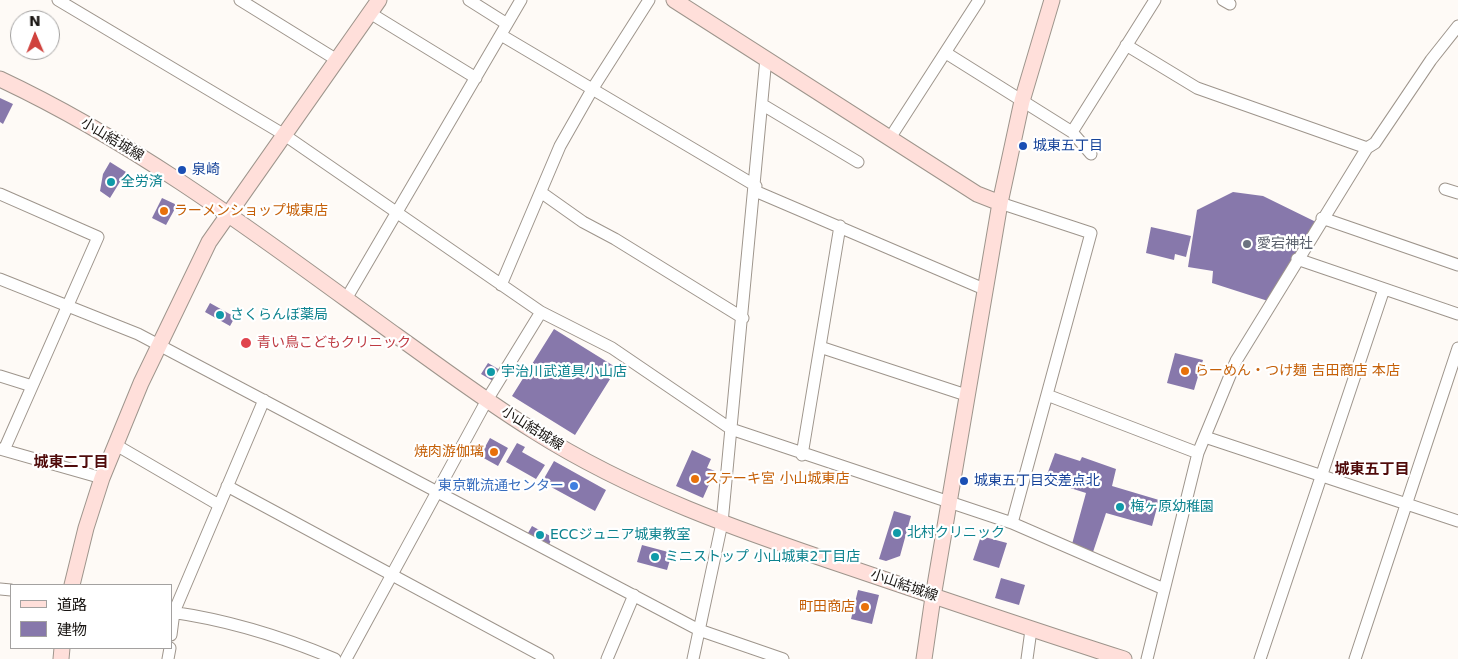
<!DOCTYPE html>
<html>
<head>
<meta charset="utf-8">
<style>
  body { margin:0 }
  #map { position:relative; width:1458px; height:659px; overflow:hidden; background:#fefaf6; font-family:"DejaVu Sans","Noto Sans JP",sans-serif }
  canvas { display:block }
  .legend { position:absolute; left:10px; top:584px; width:162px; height:65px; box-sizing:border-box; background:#fff; border:1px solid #a3a1a0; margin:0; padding:6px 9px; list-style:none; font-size:15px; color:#191512 }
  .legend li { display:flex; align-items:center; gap:10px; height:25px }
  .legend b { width:25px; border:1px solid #a3a1a0 }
  .north { position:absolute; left:10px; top:10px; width:50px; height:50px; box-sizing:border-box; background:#fff; border:1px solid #a3a1a0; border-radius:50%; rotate:359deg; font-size:14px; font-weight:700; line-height:20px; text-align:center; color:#191512 }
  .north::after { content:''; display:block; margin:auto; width:18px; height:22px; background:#d0423d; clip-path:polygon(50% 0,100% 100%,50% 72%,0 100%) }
</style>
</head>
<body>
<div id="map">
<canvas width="1458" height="659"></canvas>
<ul class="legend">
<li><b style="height:6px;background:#ffdfda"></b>道路</li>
<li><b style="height:14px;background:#8778ab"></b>建物</li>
</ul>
<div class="north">N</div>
</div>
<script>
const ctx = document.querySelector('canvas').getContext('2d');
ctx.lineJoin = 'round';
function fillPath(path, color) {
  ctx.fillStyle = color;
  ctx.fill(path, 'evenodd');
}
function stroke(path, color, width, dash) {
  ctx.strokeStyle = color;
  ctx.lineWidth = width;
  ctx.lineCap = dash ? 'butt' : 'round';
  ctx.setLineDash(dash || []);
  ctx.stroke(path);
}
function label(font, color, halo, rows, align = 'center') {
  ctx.font = font + ' "DejaVu Sans","Noto Sans JP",sans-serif';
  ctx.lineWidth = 4.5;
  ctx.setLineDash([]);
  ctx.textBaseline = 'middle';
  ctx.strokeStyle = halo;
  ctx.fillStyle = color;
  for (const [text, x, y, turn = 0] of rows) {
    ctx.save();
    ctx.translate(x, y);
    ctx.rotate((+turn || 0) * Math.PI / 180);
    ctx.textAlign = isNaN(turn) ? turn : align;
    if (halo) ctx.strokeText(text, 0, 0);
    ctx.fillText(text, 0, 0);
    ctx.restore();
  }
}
const building = new Path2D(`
  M0,98L13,104L3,124L0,122Z
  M110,162L126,172L110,198L100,191L103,174Z
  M1233,192L1263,196L1316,222L1268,301L1212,283L1213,271L1188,267L1197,210Z
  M162,198L177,205L166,225L152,218Z
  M1151,227L1191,236L1186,257L1175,254L1174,260L1146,253Z
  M210,303L235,317L230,326L205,312Z
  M554,329L617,368L575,435L512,396Z
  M1175,353L1203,360L1194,390L1167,383Z
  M488,363L500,370L493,381L481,374Z
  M490,438L508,448L498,466L480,456Z
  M517,443L525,447L522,452L545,465L536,479L506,462Z
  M692,450L711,459L707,468L715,471L703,498L676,486Z
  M1055,453L1080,461L1082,457L1116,469L1112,486L1159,500L1152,526L1106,513L1093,552L1072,544L1086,493L1045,480Z
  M554,461L606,490L595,511L542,482Z
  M894,511L911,516L900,556L886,561L879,559Z
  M532,526L552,537L549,545L528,533Z
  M981,536L1007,543L999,568L973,560Z
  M642,545L672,553L667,570L637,562Z
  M1001,578L1025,585L1019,605L995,598Z
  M858,590L879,595L872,624L851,619Z`);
const street = new Path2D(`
  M58,0L283,134L541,312L612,348L731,429L1012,523L1164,589
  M240,0L337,60
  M469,0L507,24
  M1223,0L1230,4
  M370,13L476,78
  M501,35L756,186
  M1126,45L1197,88L1367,148
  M946,53L1072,132L1155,0
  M763,105L858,162
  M1072,132L1091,154
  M890,138L979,0
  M1445,189L1458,193
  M755,191L984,289
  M542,193L583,222L615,239L743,318
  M0,194L98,237L4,450
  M1000,203L1091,233L1012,523
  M1322,218L1458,265
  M1297,259L1458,314
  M0,279L138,334L699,630L783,659
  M501,285L560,146L593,88L649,0
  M346,299L521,0
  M820,347L966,395
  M0,376L32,386
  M1047,395L1198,453
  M1205,437L1458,521
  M116,445L219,505
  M0,449L102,478
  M802,455L840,226
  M227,486L548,659
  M0,589L11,590
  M171,612C228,620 283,637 335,659
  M171,635L174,612L264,400
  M168,659L170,648
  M346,659L487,400L541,312
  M607,659L634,595
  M693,659L722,523L766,58
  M1027,659L1031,630
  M1147,659L1198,453L1236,361L1367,148L1375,143L1431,60L1458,26
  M1260,659L1384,289
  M1355,659L1458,348`);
const secondary = new Path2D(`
  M674,0L977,194L1000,203
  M0,79C143,146 270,244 397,336C442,368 487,402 534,431C632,493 741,531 851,568C942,599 1033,630 1124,659
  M72,585L86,528L102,478L141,383L209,242L379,0
  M61,659L62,648
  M924,659L933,597L1000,203L1022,101L1052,0`);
const markers = [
  [1023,146,5,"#1a4fb4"],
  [182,170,5,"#1a4fb4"],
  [111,182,5,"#0f9aa8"],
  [164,211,5,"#e8710a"],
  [1247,244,5,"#6b7280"],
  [220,315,5,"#0f9aa8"],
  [246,343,6,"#e0444e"],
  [1185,371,5,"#e8710a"],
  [491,372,5,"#0f9aa8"],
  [494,452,5,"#e8710a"],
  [695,479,5,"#e8710a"],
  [964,481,5,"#1a4fb4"],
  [574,486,5,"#3f7fe0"],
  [1120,507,5,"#0f9aa8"],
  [897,533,5,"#0f9aa8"],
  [540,535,5,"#0f9aa8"],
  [655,557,5,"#0f9aa8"],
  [865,607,5,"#e8710a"]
];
const streetNames = [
  ["小山結城線",112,140,31],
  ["小山結城線",532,429,32],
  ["小山結城線",904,586,19]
];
const transitNames = [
  ["城東五丁目",1033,146],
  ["泉崎",192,170],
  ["城東五丁目交差点北",974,481]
];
const cultureNames = [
  ["全労済",121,182],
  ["さくらんぼ薬局",230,315],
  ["宇治川武道具小山店",501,372],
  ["梅ヶ原幼稚園",1130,507],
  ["北村クリニック",907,533],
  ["ECCジュニア城東教室",550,535],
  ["ミニストップ 小山城東2丁目店",665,557]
];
const foodNames = [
  ["ラーメンショップ城東店",174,211],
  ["らーめん・つけ麺 吉田商店 本店",1195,371],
  ["焼肉游伽璃",484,452,"right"],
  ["ステーキ宮 小山城東店",705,479],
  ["町田商店",855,607,"right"]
];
const worshipNames = [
  ["愛宕神社",1257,244]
];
const healthNames = [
  ["青い鳥こどもクリニック",257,343]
];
const shopNames = [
  ["東京靴流通センター",564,486]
];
const neighbourhoodNames = [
  ["城東二丁目",71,463],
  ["城東五丁目",1372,470]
];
fillPath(building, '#8778ab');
stroke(street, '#9e958c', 13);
stroke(secondary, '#9e958c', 17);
stroke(street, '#fff', 11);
stroke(secondary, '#ffdfda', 15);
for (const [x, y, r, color] of markers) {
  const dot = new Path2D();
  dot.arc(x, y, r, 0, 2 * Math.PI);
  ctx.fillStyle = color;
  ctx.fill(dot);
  stroke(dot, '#fff', 2);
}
label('14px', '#191512', '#fff', streetNames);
label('14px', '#164399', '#fff', transitNames, 'left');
label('14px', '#0d838f', '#fff', cultureNames, 'left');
label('14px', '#c56008', '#fff', foodNames, 'left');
label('14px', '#5b616d', '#fff', worshipNames, 'left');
label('14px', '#be3a42', '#fff', healthNames, 'left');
label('14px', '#366cbe', '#fff', shopNames, 'right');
label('bold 15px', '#500b0b', '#fff', neighbourhoodNames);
</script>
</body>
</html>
